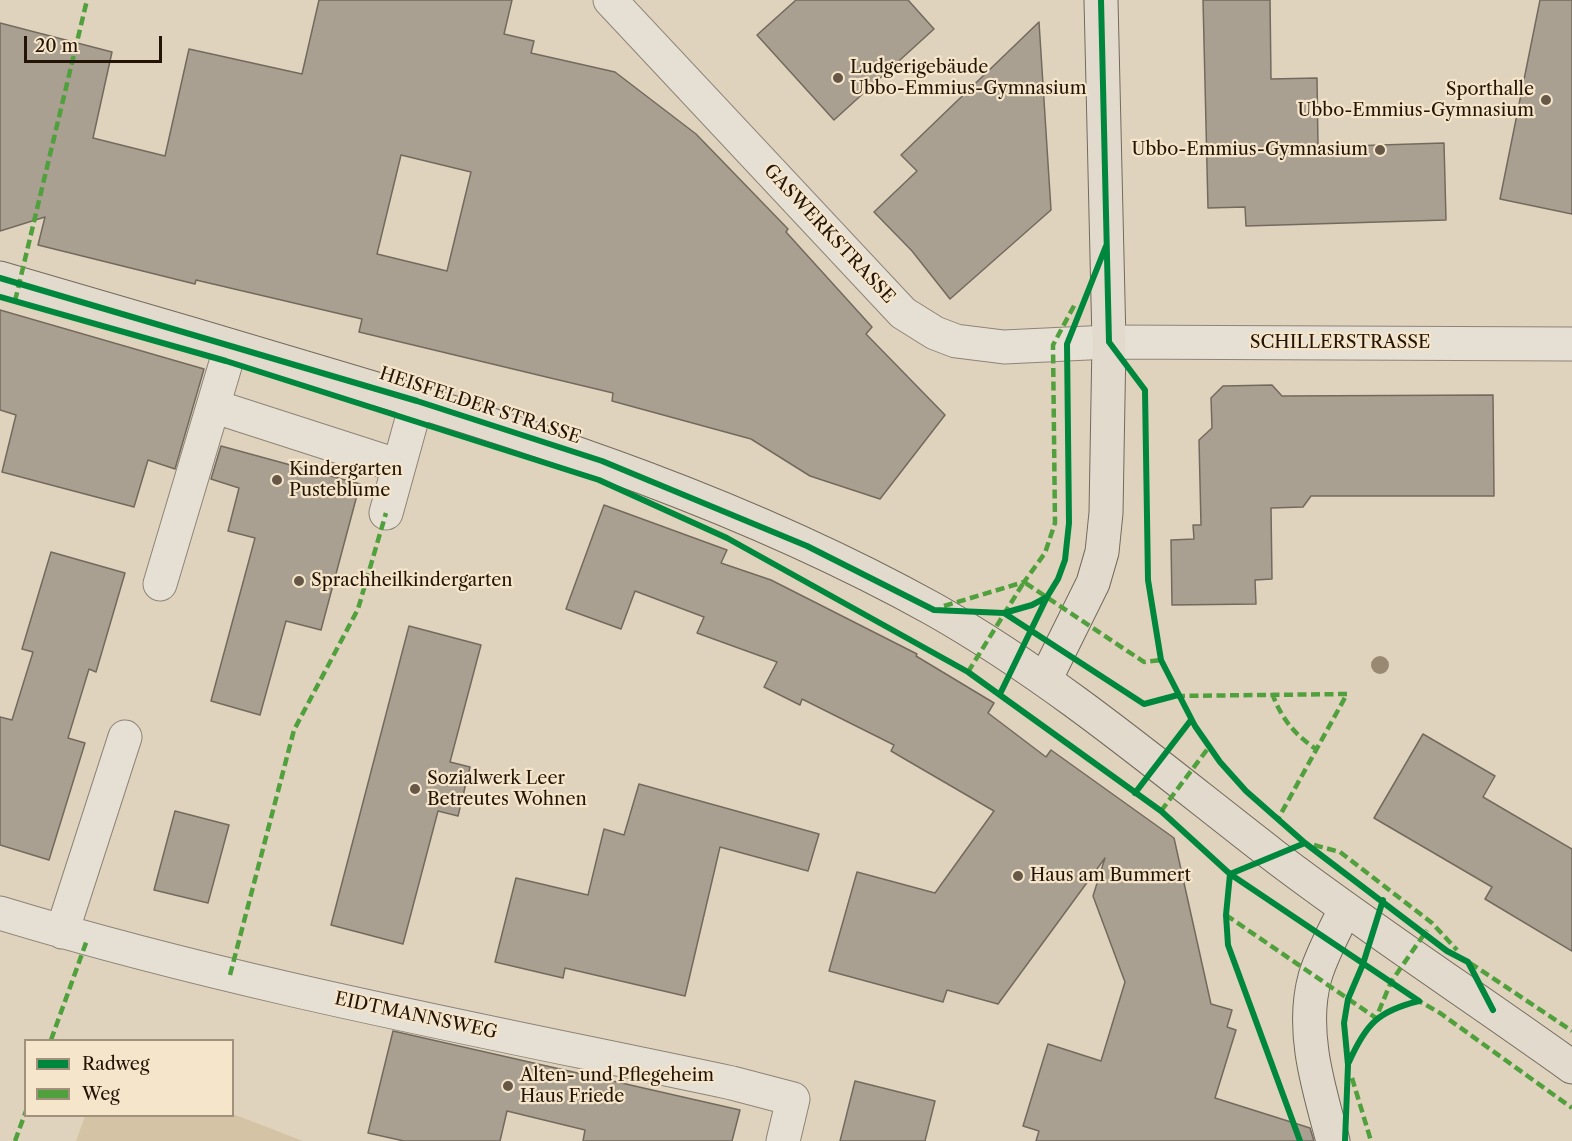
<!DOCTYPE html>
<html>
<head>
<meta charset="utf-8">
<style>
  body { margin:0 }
  #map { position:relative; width:1572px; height:1141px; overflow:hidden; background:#e0d3bd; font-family:"Libre Caslon Text",serif }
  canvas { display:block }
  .legend { position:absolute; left:24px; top:1039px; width:210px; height:78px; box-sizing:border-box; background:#f5e5ca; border:2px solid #a1917c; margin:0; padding:8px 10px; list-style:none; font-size:18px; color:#241406 }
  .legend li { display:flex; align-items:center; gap:12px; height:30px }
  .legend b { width:30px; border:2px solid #a1917c }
  .scale { position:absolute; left:24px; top:36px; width:138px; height:27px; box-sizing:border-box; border:3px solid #241406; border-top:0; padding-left:8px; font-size:18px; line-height:21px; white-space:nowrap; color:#241406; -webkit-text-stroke:4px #f5e5ca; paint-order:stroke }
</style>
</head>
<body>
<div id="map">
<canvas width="1572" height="1141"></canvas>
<ul class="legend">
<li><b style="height:8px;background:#00873e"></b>Radweg</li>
<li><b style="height:8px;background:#50a03d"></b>Weg</li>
</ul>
<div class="scale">20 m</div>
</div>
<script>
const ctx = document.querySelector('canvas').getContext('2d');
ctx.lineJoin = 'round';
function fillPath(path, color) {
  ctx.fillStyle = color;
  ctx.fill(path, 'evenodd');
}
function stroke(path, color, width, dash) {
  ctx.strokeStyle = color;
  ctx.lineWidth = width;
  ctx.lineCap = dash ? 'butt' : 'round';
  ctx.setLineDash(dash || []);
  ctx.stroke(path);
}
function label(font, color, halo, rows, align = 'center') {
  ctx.font = font + ' "Libre Caslon Text",serif';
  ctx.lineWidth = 4.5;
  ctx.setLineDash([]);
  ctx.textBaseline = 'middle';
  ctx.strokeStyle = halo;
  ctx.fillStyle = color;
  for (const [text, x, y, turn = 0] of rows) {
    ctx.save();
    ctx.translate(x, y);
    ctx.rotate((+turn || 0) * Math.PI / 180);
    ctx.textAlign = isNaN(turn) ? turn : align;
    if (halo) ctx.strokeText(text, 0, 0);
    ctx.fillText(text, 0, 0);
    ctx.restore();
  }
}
const green = new Path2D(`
  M233,1114L303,1141H76L85,1116Z`);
const building = new Path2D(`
  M319,0H512L504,34L534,41L531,53L615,72L696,134L788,229L786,232L872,327L866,334L945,415L880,499L810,476L751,439L612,401L613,393L359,332L362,319L196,280L195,284L38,245L45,217L0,231V23L112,52L93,138L165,156L189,49L302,74ZM401,155L471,172L447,271L377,254Z
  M796,0H908L934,29L834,120L757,35Z
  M1203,0H1270L1271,79L1317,78L1318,147L1444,143L1446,220L1246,226L1245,207L1208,208Z
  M1540,0H1572V214L1500,199Z
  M1039,22L1051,210L950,299L912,251L874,212L917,171L901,155Z
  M0,310L204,369L175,469L148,460L134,507L2,472L16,415L0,410Z
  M1272,385L1282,396L1493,395L1494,496H1311L1303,507L1271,508L1272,579L1255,580L1256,604L1172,605L1171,540L1194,539L1193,525H1201L1199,440L1212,428L1211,398L1223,386Z
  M221,446L360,484L321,630L286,621L260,715L211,701L255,538L228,531L239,488L211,479Z
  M604,505L727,550L721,563L771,580L917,654L916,656L994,703L988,713L1046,757L1051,750L1174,838L1211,1004L1232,1010L1227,1027L1236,1030L1215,1098L1310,1128L1314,1141H1036L1039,1131L1023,1126L1048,1044L1101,1061L1125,982L1093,896L1105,858L998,1004L947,990L943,1002L829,971L857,872L935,893L994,811L891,751L894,745L802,699L800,705L764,687L777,662L697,633L704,617L635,591L621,629L566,609Z
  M51,552L125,573L96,672L89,669L68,738L85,743L49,860L0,845V717L12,720L33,652L22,649Z
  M409,626L481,645L450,762L470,767L458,816L438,811L403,944L331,925Z
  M1423,734L1495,776L1483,797L1572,849V951L1485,899L1492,887L1374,818Z
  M639,784L819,834L808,871L720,847L685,996L565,968L563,978L495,962L516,878L588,895L604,829L624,835Z
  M175,811L229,825L208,903L154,890Z
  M393,1031L740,1110L732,1141H583L585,1130L507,1111L500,1141H404L368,1133Z
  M855,1081L935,1101L925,1141H840Z`);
const minor = new Path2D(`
  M610,0L903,313L935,333L956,341L1004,347L1109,342L1572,344
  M213,406L399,466
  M386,513L417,401
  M160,584L231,346
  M0,913C240,986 487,1031 732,1083L793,1099L783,1141
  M62,932L125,737`);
const major = new Path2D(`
  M0,278C114,311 229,345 343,379C546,439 747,506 933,609C1055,678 1163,770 1273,855C1370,929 1473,996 1572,1067
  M1045,680L1093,583L1102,552L1106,513L1109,342L1101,0
  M1333,1141C1319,1089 1300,1031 1315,977C1322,953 1335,931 1345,909`);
const quiet = new Path2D(`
  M15,301L87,0
  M944,606L1024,582L1045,553L1055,523L1053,345L1075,304
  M968,672L1024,582L1144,662L1161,660
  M1272,693C1281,718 1294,734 1316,749
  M1176,696L1347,694L1278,819
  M1161,811L1209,747
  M1314,845L1340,852L1432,923L1457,950
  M1226,915L1376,1018L1391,982L1427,930
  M1470,963L1572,1031
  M230,975L294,730L358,609L386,513
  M1414,1002L1419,1001L1440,1013L1572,1108
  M51,1040L87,940
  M1352,1078L1371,1141
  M15,1141L26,1111`);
const cycleway = new Path2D(`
  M1101,0L1109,342L1145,390L1148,580L1161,660L1195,726L1220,762L1246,791L1305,843L1447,951L1468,962L1493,1010
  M0,278L417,401L602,461L807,546L934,610L1004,613L1032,605L1047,597L1058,579L1065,560L1069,523L1067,344L1106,246
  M0,297L226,361L599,480L727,538L968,672L1161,811L1230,874L1419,1001
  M1004,613L1144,704L1178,695
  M1000,694L1047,597
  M1135,793L1191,720
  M1230,874L1226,915L1228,945L1300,1141
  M1230,874L1305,843
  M1349,1062C1366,1024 1378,1011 1419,1001
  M1345,1141L1348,1065L1344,1023L1348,999L1363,964L1383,900`);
const trees = [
  [1380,665]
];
const markers = [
  [838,78,6,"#665746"],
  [1546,100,6,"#665746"],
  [1380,150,6,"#665746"],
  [277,480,6,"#665746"],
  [299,581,6,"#665746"],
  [415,789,6,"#665746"],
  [1018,876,6,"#665746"],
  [508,1086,6,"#665746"]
];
const poiNames = [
  ["Ludgerigebäude",850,68],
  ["Ubbo-Emmius-Gymnasium",850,89],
  ["Sporthalle",1534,90,"right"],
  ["Ubbo-Emmius-Gymnasium",1534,111,"right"],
  ["Ubbo-Emmius-Gymnasium",1368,150,"right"],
  ["Kindergarten",289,470],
  ["Pusteblume",289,491],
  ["Sprachheilkindergarten",311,581],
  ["Sozialwerk Leer",427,779],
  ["Betreutes Wohnen",427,800],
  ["Haus am Bummert",1030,876],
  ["Alten- und Pflegeheim",520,1076],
  ["Haus Friede",520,1097]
];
const streetNames = [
  ["GASWERKSTRASSE",829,234,47],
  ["SCHILLERSTRASSE",1340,343],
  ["HEISFELDER STRASSE",480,406,18],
  ["EIDTMANNSWEG",416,1016,12]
];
fillPath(green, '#d5c3a5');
fillPath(building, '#aaa091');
stroke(building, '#736a5e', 1.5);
stroke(minor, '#8e8477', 35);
stroke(major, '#736a5e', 35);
stroke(minor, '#e6dfd4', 33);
stroke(major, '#e2dacd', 33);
stroke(quiet, '#50a03d', 4.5, [9, 4.5]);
stroke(cycleway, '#00873e', 6);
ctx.fillStyle = '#998973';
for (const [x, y] of trees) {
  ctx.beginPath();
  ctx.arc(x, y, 9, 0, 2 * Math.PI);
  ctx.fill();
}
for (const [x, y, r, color] of markers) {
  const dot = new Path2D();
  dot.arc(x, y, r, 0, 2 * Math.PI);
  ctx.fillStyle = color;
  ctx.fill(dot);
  stroke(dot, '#f5e5ca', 2);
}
label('18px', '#241406', '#f5e5ca', poiNames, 'left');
label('18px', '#241406', '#f5e5ca', streetNames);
</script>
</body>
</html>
